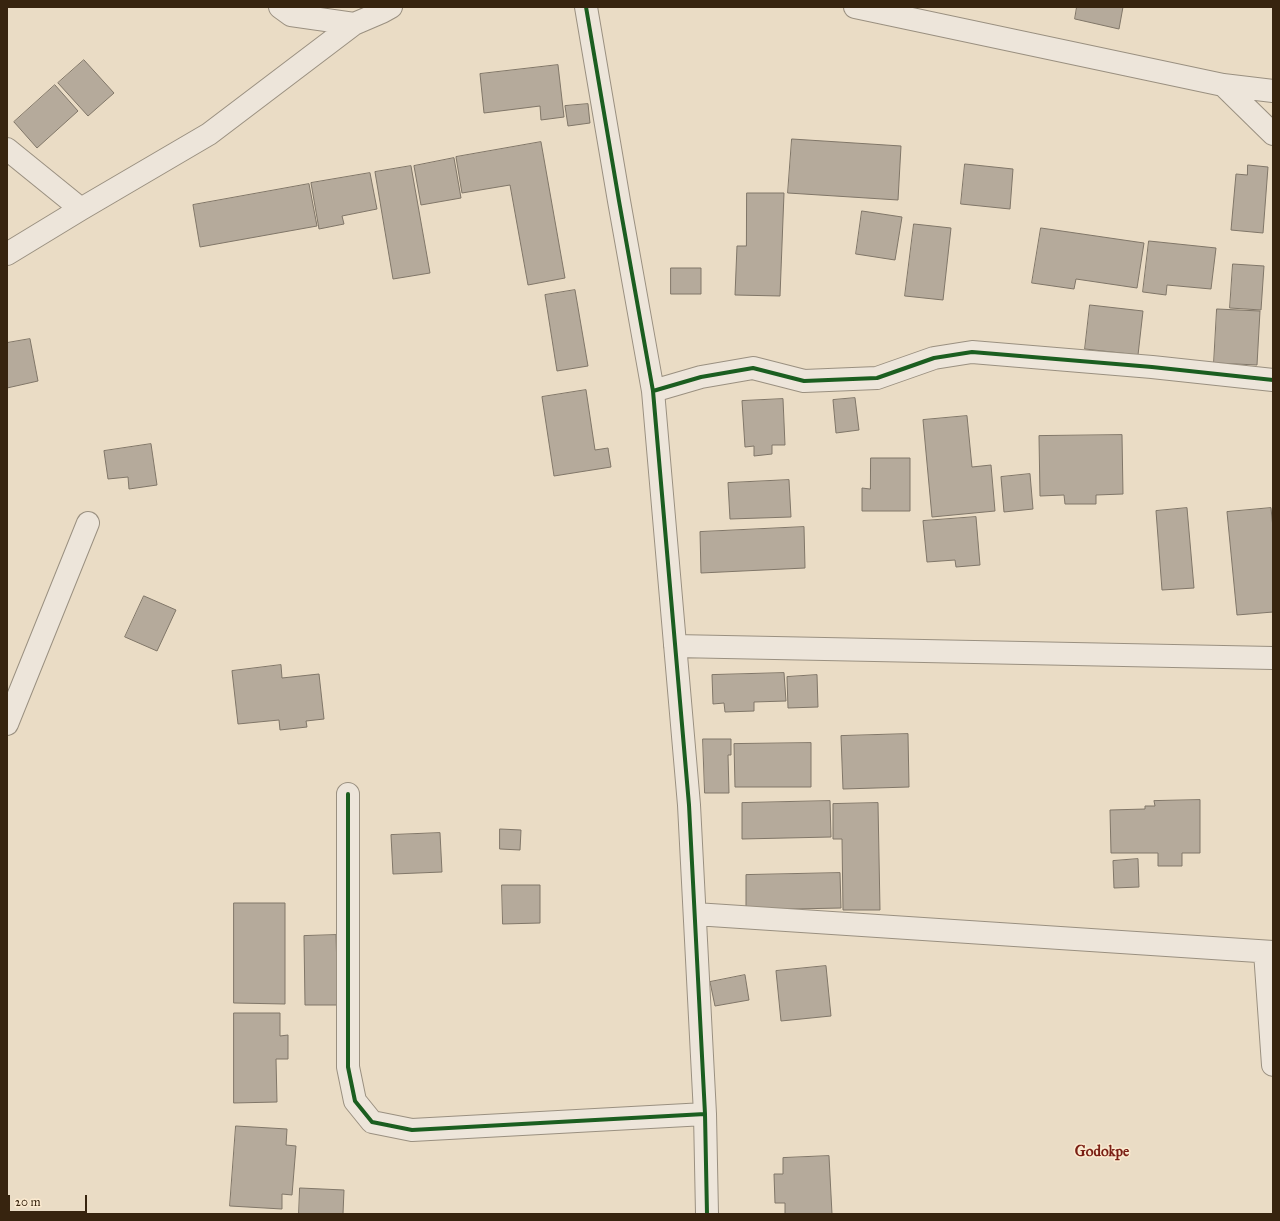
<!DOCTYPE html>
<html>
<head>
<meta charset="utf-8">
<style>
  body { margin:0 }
  #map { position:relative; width:1280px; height:1221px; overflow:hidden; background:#eadcc5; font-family:"IM FELL Great Primer",serif }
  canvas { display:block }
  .frame { position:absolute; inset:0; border:8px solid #37240f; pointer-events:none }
  .scale { position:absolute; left:8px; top:1195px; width:79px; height:18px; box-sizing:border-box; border:2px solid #37240f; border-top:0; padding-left:5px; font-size:12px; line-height:14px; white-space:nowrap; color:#37240f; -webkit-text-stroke:3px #fbead0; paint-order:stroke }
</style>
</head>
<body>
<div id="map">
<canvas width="1280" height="1221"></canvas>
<div class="frame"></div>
<div class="scale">20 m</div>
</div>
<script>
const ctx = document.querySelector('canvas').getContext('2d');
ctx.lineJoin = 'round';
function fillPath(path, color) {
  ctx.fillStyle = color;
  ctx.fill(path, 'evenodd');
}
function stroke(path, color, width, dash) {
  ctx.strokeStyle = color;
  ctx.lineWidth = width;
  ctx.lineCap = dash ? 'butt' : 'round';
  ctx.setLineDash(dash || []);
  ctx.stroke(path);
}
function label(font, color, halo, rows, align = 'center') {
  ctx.font = font + ' "IM FELL Great Primer",serif';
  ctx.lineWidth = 3;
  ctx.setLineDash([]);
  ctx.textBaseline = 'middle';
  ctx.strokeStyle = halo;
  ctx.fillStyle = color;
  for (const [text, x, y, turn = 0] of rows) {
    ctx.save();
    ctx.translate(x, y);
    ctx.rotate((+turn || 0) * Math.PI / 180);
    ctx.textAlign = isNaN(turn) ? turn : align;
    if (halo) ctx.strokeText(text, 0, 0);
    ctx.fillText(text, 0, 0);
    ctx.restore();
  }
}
const building = new Path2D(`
  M1077,7H1123L1119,29L1075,19Z
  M84,60L114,93L88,116L58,83Z
  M558,65L564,117L541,120L540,106L484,113L480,74Z
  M55,85L78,111L37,148L14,122Z
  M588,104L590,123L568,126L565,106Z
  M792,139L901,146L898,200L788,193Z
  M541,142L565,278L528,285L510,185L462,193L456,157Z
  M454,158L461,198L421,205L414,166Z
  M965,164L1013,169L1010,209L961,204Z
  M1248,165L1268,167L1263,233L1231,230L1236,174L1247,175Z
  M411,166L430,273L393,279L375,172Z
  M370,173L377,209L342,216L344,224L319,229L311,183Z
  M309,184L317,226L200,247L193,205Z
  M747,193H784L780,296L735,295L737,246H746Z
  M862,211L902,217L895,260L856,254Z
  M914,224L951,228L943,300L905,296Z
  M1041,228L1144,243L1137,288L1076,279L1074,289L1032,283Z
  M1149,241L1216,248L1211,289L1167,285L1166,295L1143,292Z
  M1233,264L1264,266L1261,310L1230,308Z
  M671,268H701V294H671Z
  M575,290L588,366L557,371L545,295Z
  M1090,305L1143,311L1138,355L1085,349Z
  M1217,309L1260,311L1257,365L1214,363Z
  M30,339L38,381L7,388V343Z
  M586,390L595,450L608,448L611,467L554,476L542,397Z
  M855,398L859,430L836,433L833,400Z
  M783,399L785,445H772V454L754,456V446L745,447L742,401Z
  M967,416L972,467L991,465L995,511L932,517L923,420Z
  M1122,435L1123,494L1096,495V504H1065L1064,495L1040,496L1039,436Z
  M151,444L157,485L129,489L128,477L108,479L104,451Z
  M871,458H910V511H862V488L870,489Z
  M1030,474L1033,509L1004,512L1001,477Z
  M789,480L791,517L730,519L728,483Z
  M1187,508L1194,588L1162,590L1156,511Z
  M1271,508L1273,528V612L1237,615L1227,512Z
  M976,517L980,565L956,567L955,560L927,562L923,521Z
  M804,527L805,568L701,573L700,532Z
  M144,596L176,610L157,651L125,637Z
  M281,665L282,678L319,674L324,719L306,721L307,727L280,730L279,720L238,724L232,671Z
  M784,673L786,701L754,702V711L725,712L724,703L713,704L712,675Z
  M817,675L818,707L788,708L787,677Z
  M908,734L909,787L843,789L841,736Z
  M703,739H731V755H728L729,793H705Z
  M811,743V787H735L734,744Z
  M1200,800V853H1182V866H1158V853H1111L1110,810L1145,809V806H1155L1154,801Z
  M830,801L831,837L742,839V803Z
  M878,803L880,910H843L842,839H833V804Z
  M500,829L521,830L520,850L500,849Z
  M440,833L442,872L393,874L391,835Z
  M1138,859L1139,887L1114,888L1113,861Z
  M840,873L841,908L746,910V875Z
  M502,885H540V923L503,924Z
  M234,903H285V1004L234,1003Z
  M336,935L338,1005H305L304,936Z
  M826,966L831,1016L781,1021L776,971Z
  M745,975L749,1000L715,1006L710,982Z
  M234,1013H280V1036L288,1035V1059H276L277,1102L234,1103Z
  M236,1126L287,1129L286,1145L296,1146L292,1195L282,1194V1209L230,1206Z
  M829,1156L832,1214H785V1203H775L774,1174H783V1158Z
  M300,1188L344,1190L343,1214H299Z`);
const street = new Path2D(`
  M280,7L291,15L354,24L382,12L391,7
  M586,7L619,201L653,391L689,805L705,1114L707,1214
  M855,7L1223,85L1273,91
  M1223,85L1273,134
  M7,149L81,209
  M7,254L81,209L209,134L354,24
  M653,391L701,377L753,368L804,381L877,378L934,358L972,352L1152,367L1273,380
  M675,646L1273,658
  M7,724L88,523
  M348,794V1067L355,1101L372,1122L412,1130L705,1114
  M695,914L1273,952
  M1265,952L1273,1065`);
const cycleway = new Path2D(`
  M586,7L619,201L653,391L689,805L705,1114L707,1214
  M653,391L701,377L753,368L804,381L877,378L934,358L972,352L1152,367L1273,380
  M348,794V1067L355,1101L372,1122L412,1130L705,1114`);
const districtNames = [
  ["Godokpe",1102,1152]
];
fillPath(building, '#b5aa9b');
stroke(building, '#807668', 1);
stroke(street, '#9a9080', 24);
stroke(street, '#ede5da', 22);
stroke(cycleway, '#1b5e20', 4);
label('bold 15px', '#7a1f14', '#fbead0', districtNames);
</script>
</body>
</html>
